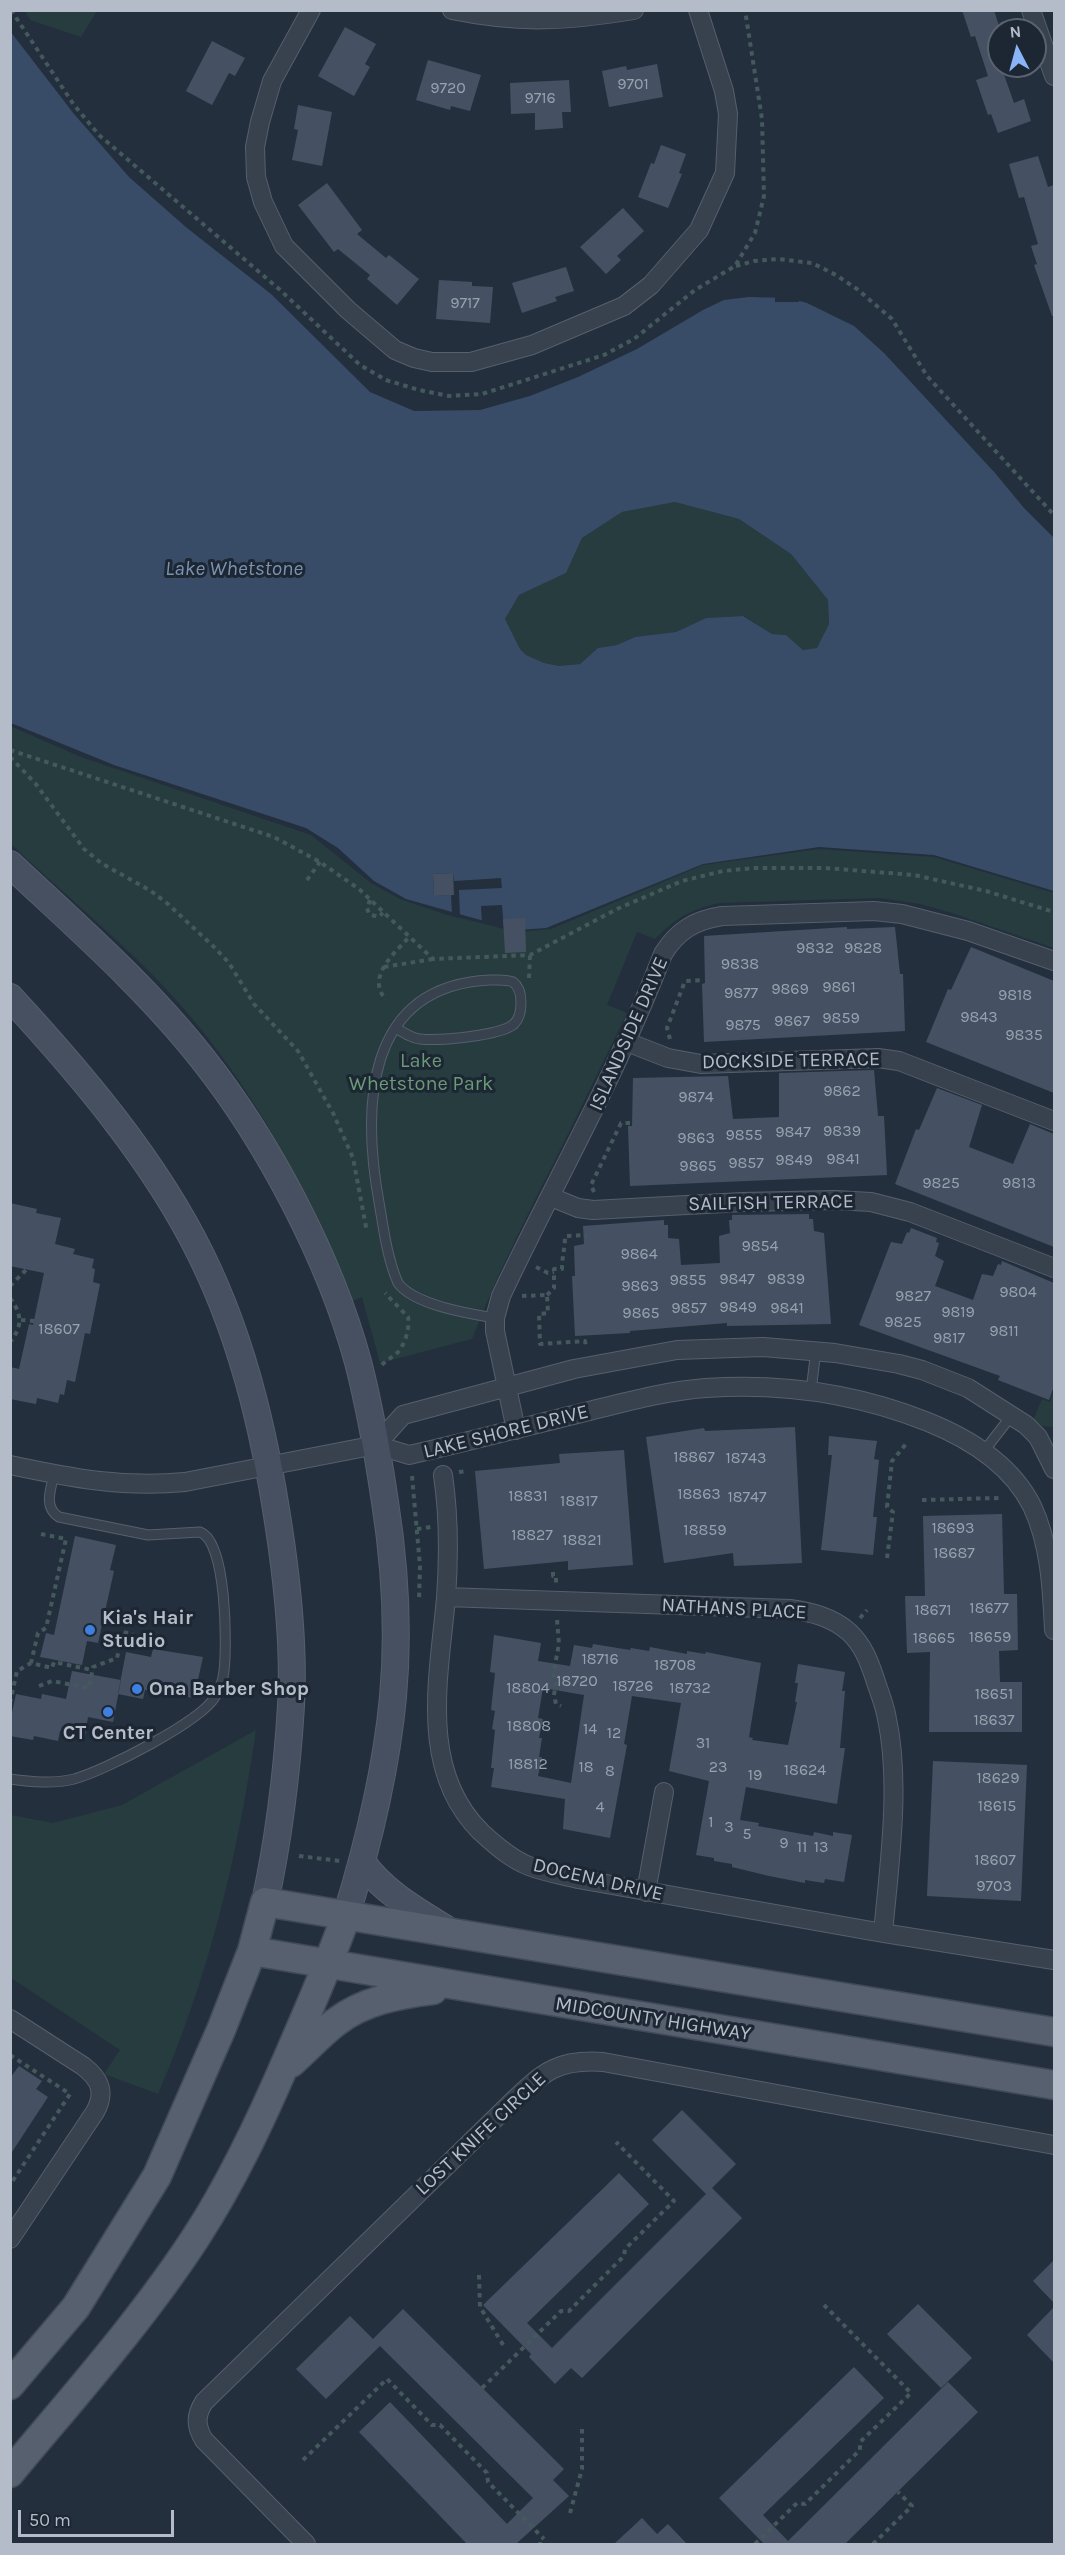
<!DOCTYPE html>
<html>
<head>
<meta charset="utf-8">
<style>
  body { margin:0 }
  #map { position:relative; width:1065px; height:2555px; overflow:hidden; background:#242f3e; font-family:Karla,sans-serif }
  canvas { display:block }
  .frame { position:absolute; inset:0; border:12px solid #b4bcc9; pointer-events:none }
  .north { position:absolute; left:987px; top:18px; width:60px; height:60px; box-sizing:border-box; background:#1d2633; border:2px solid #59626f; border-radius:50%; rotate:354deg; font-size:16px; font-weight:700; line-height:24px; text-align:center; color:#b4bcc9 }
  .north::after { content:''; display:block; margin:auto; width:21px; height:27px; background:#8ab4f8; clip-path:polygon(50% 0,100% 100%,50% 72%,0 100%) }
  .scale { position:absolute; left:18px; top:2510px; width:156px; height:27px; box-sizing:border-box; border:3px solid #b4bcc9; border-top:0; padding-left:8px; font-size:18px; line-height:21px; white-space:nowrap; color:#b4bcc9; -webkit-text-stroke:4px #1d2633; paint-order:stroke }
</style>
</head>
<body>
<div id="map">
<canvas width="1065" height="2555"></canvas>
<div class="frame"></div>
<div class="north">N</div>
<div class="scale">50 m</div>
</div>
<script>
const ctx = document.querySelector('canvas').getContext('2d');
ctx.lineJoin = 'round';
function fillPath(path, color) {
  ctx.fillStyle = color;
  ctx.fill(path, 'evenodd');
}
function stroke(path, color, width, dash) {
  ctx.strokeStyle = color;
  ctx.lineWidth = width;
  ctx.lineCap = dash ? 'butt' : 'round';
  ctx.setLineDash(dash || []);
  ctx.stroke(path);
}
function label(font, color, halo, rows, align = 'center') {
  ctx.font = font + ' Karla,sans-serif';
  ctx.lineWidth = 6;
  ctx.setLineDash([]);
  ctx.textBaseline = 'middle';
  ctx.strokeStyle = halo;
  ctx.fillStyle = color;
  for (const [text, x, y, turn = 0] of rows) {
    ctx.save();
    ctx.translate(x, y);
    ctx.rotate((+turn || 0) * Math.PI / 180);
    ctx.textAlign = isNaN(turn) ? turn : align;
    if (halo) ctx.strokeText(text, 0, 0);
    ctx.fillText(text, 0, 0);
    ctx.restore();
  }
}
const green = new Path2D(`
  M25,11H97L81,37L30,20Z
  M675,502L739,519L791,554L828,600L829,624L818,648L803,650L786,635L772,634L744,616L706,618L676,632L635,637L617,645L598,648L580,664L559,666L544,663L526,655L520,649L505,619L519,595L566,573L582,538L622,512Z
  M10,726L81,757L311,835L371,883L400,899L447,915L520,932L551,929L703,865L819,849L934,857L1054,893V948L952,913L920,904L879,898L719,903C689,910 676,918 655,939L637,932L607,1005L627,1013C607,1054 587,1095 567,1136C533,1204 499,1269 472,1339L380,1363L362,1297L352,1301C313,1203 266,1110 200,1028C145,959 74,904 11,844Z
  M1054,1390V1427L1042,1426L1033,1420L1042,1399L1050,1402Z
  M256,1730C237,1859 210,1973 158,2094L104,2074L120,2050L11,1978V1815L53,1823L122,1805Z`);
const water = new Path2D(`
  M10,31L74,114L129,177L187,228L271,294L370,392L414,411L480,410L530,396L578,377L637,349L703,310L724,300L749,297L788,298L807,303L854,326L884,353L995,473L1024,508L1054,538V891L934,855L819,847L703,864L546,928L516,930L406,899L374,881L338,848L306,828L114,765L11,723ZM675,502L739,519L791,554L828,600L829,624L817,648L803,650L786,635L772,634L743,616L706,618L676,632L635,637L617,645L598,648L580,664L559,666L544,663L526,655L520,649L505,619L519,595L566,573L582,538L622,512Z`);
const pier = new Path2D(`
  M775,294L799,298V302H775Z
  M453,873L454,881L501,878L502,888L459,890L460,917L452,915L451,895L434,896L433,874Z
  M502,905L504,929L482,923L481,906Z`);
const building = new Path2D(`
  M962,10H994L999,26V44L994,46L999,66H1001L1014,103L1024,99L1031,121L998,133L991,114L988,115L976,80L988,76L975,36L971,37Z
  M345,27L376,44L365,64L370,67L354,96L318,76Z
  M212,41L245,58L235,76L229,73L212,105L186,91Z
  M428,60L481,75L470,111L451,106L450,110L416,100Z
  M657,64L663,97L609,107L602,71L626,66L627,70Z
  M569,80L571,112H562L563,128L535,130V113L511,114L510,83Z
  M298,105L332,112L322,166L292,160L298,130L294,129Z
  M661,145L686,154L679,173L682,174L668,208L638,197L651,163L654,164Z
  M1038,156L1048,187L1054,185V316H1052L1034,265L1037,264L1031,246L1038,244L1024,197L1019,198L1009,164Z
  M327,183L362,230L357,234L386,258L389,255L419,279L397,305L367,279L370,275L338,249L334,252L298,205Z
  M623,208L644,231L617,256L621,260L606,274L580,247Z
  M566,267L574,291L555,297L557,301L522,313L512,283Z
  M439,280L472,282V286L493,287L490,323L436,319Z
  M453,873L454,895L434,896L433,874Z
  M525,918L526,952L505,953L503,919Z
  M847,927V929L895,927L900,974H903L905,1031L704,1042L702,984L705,983L704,936Z
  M971,947L1054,981V1093L926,1042L948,989L951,990Z
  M874,1070L878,1116H884L887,1175L630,1186L628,1126H632L633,1078L728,1076L733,1119L779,1117V1073Z
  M937,1088L982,1105L969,1147L1013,1164L1030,1124L1054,1134V1247L895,1184L916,1129L919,1130Z
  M10,1203L37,1209L36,1213L61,1218L55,1244L75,1249L73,1254L94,1259L92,1268L95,1269L93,1282L100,1284L90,1334L85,1333L75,1382L67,1380L64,1395L60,1394L58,1403L37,1398L36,1404L10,1399V1367L19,1369L29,1324L33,1325L44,1273L10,1266Z
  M809,1214V1219H813L814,1231L824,1233L831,1324L727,1326V1323L630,1331V1333L575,1336L572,1276H575L574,1246L584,1244L583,1226L664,1220V1225H668V1238L679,1239L681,1265L720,1263L719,1236L730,1233L729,1220H732V1215Z
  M911,1228L937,1238L936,1242L939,1243L935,1256L944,1261L935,1286L973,1300L982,1274L993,1276L998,1264L1001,1265L1002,1261L1054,1283V1386L1049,1400L998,1380L1000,1376L859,1325L891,1242L902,1244L907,1232L909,1233Z
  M795,1427L802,1563L734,1566L733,1553L664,1563L646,1437L704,1428L705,1431Z
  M829,1436L877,1441L874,1459L879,1460L873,1517H877L873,1555L821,1550L832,1455H828Z
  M624,1450L633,1565L568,1570V1561L484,1569L475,1471L560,1463L559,1454Z
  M1002,1514L1004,1594H1017L1018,1650L999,1651L1000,1682H1022V1732H929L930,1652L907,1653L906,1624L905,1596H925L923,1516Z
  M75,1536L116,1545L110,1570L114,1571L98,1643L87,1641L82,1665L40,1657L46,1633L54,1635Z
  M494,1635L541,1643L538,1661L570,1666L574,1645L592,1648L593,1644L630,1650L631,1648L649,1651L650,1647L687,1654V1651L705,1654L706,1652L761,1663L749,1737L753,1738L752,1740L788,1745L797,1702H795L798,1683H795L798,1664L845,1672L842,1691H845L840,1748H845L837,1804L746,1787L740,1820L759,1823L758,1826L813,1836L814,1832L833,1836V1832L852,1835L844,1882L825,1879L824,1883L805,1880V1883L769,1876L732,1867V1864L714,1861V1858L696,1855L709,1781L669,1771L681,1703L632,1696L624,1744L627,1745L610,1838L563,1829L565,1799L491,1787L494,1768H491L495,1730L492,1729L495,1711L491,1710L495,1673L490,1672ZM543,1688L584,1695L571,1783L538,1776L542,1757H539L542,1738H539L543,1719L538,1718Z
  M153,1649L203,1657L194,1698L145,1690L143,1699L118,1694L126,1652L151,1657Z
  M72,1671L121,1680L113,1722L88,1717L85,1736L60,1731L58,1741L34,1736L33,1740L10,1736V1722L16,1694L41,1699L42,1694L66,1699Z
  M933,1761L1027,1765L1021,1901L927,1896Z
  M19,2066L42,2081L36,2089L48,2097L10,2155V2078Z
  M682,2110L736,2164L712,2188L742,2218L582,2378L571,2368L555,2384L529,2357L531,2354L483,2305L619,2173L649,2204L527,2323L552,2348L706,2194L652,2140Z
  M1054,2260V2303L1033,2281Z
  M918,2304L972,2358L941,2388L887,2334Z
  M1054,2307V2363L1027,2335Z
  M403,2309L564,2469L553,2480L569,2496L516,2544H467L359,2432L390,2402L507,2524L533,2498L380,2346L326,2399L296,2369L350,2316L373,2339Z
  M854,2367L884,2398L763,2515L788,2541L948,2382L978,2412L845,2544H764L719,2498Z
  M642,2518L657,2534L668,2524L687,2544H614Z`);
const path = new Path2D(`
  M11,10L74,105L99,135L279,289L360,365L386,380L419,390L449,396L482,394L604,355L634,339L695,290L735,266L755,233L764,196L762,119L745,10
  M736,266L754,261L778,259L812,263L836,275L857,289L892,319L927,376L1054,515
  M10,750L274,837L320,862L359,889L433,959L530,955L617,909L682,881L723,871L754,868H825L914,875L986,891L1054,912
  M10,757L35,783L84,849L101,863L151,891L168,904L213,946L229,963L254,1004L298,1051L334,1115L353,1158L367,1232
  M307,880L320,862
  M370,900L367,908L369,914L378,917L383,913
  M384,967L433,959
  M529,978L530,955
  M383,996C369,974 395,953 409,937
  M670,1039L667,1028L685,981L702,980
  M594,1192L591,1185L621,1123H634
  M536,1267L548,1273L554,1272
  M10,1286L26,1270
  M547,1295L554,1288V1269H562C562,1257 565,1248 565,1236L587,1235
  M522,1296L547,1295L548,1313L539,1314L540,1344L585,1341L586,1347
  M10,1298C22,1314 23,1326 10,1342
  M21,1320L34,1321
  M382,1365C386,1360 392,1358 397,1353C405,1345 410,1328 408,1317L385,1293
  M459,1472L468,1471
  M412,1476L420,1566L419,1601
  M922,1500L999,1498
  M417,1529L431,1527
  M41,1534L66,1539L46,1628L38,1633L31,1663L52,1668L54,1662L92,1670
  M887,1558L893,1512L887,1507L892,1461L906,1444
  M553,1572V1576H556V1583
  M860,1618L867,1610
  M557,1620L559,1644L553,1675L556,1681L554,1695L556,1704L561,1706
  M39,1686L52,1681L89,1688L93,1667L117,1658L123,1632L133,1634
  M10,1703L17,1671L31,1663
  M299,1856L340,1861
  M10,2055L70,2094L10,2185
  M479,2275L480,2307L505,2348
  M482,2388L561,2311H569L624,2256L625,2249L674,2201L616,2142
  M303,2460L387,2379L432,2425H440L487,2473L488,2482L544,2539
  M570,2513L582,2469V2426
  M540,2542V2544
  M755,2544L797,2503L805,2504L860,2450V2442L911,2393L824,2305
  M873,2544L912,2506L898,2492`);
const lane = new Path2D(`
  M396,1028C404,1033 411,1038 420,1039C439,1041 500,1036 514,1024C523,1015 524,990 513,982C507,979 497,980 490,980C362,986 362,1112 380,1208C384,1233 388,1260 398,1283C414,1305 470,1314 495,1318
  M811,1391L816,1350
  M984,1451L1012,1415
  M10,1779C32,1782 53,1784 74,1779C104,1771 200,1722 215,1697C220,1689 223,1680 224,1671C227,1646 227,1541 200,1532L148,1535L59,1517C43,1507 51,1489 54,1474`);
const street = new Path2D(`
  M311,10L272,81L260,122L255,147L256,177L263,202L284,246L348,310L395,350L414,358L432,362H471L532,345L624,306L651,285L699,230L725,173L728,114L724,91L698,10
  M452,10C520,24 566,21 634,10
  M1031,10L1054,76
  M627,1042L668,1058L701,1064L878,1058L899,1061L1054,1121
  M551,1197L578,1208L593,1210L743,1202L835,1200L871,1202L910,1212L1054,1268
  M516,1430L495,1331V1318L501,1296C555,1181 617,1074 663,954C677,931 695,920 722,916L874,911L902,914L968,931L1054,961
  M376,1445L403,1415L574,1369L677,1350L763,1347L835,1353L899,1364L922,1370L968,1388L1026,1425L1038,1437L1054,1469
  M10,1465C71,1478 123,1488 185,1482L376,1445L409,1455C467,1442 524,1427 581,1413C622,1403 664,1391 706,1388C781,1383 858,1394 928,1422C970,1439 1011,1464 1032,1506C1050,1544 1052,1588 1054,1630
  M443,1475C449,1516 449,1557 446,1598C439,1677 418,1770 481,1832C495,1845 511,1859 529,1866C544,1872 562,1875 578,1879L883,1933L1054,1960
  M446,1597L790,1609C811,1612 832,1617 849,1632C863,1645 869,1661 875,1679C879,1692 885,1705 887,1719C901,1784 889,1867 883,1933
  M646,1892L664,1792
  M10,2019L83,2066C100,2079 106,2092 95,2112L10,2239
  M306,2544L204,2440C196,2427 195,2416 204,2402L514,2100C544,2071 559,2059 603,2062L1054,2145`);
const secondary = new Path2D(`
  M10,864C76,926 146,987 202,1058C268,1141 330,1259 358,1362C370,1408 378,1455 385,1502C395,1566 399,1632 393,1697C386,1772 368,1845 346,1916
  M10,997C81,1074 155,1161 201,1255C246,1346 268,1448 282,1549C289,1600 294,1654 291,1706C287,1772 279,1837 265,1902
  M362,1862C385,1894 419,1912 451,1932`);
const primary = new Path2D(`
  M252,1951L1054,2085
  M291,2063C306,2050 320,2034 336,2022C363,2001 399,1994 433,1990
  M10,2385L76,2307L157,2176L221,2030L252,1951L265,1902L1054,2032
  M10,2473C74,2396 142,2320 196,2237C233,2180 262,2118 289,2055C309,2009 329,1964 346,1916`);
const markers = [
  [90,1630,6,"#3f7fe0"],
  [137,1689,6,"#3f7fe0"],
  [108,1712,6,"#3f7fe0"]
];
const numberNames = [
  ["9701",633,84],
  ["9720",448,88],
  ["9716",540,98],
  ["9717",465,303],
  ["9832",815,948],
  ["9828",863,948],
  ["9838",740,964],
  ["9861",839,987],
  ["9869",790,989],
  ["9877",741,993],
  ["9818",1015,995],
  ["9843",979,1017],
  ["9859",841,1018],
  ["9867",792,1021],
  ["9875",743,1025],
  ["9835",1024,1035],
  ["9862",842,1091],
  ["9874",696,1097],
  ["9839",842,1131],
  ["9847",793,1132],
  ["9855",744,1135],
  ["9863",696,1138],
  ["9841",843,1159],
  ["9849",794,1160],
  ["9857",746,1163],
  ["9865",698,1166],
  ["9825",941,1183],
  ["9813",1019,1183],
  ["9854",760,1246],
  ["9864",639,1254],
  ["9847",737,1279],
  ["9839",786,1279],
  ["9855",688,1280],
  ["9863",640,1286],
  ["9804",1018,1292],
  ["9827",913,1296],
  ["9849",738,1307],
  ["9857",689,1308],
  ["9841",787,1308],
  ["9819",958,1312],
  ["9865",641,1313],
  ["9825",903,1322],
  ["18607",59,1329],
  ["9811",1004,1331],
  ["9817",949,1338],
  ["18867",694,1457],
  ["18743",746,1458],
  ["18863",699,1494],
  ["18831",528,1496],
  ["18747",747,1497],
  ["18817",579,1501],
  ["18693",953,1528],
  ["18859",705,1530],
  ["18827",532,1535],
  ["18821",582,1540],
  ["18687",954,1553],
  ["18677",989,1608],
  ["18671",933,1610],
  ["18659",990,1637],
  ["18665",934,1638],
  ["18716",600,1659],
  ["18708",675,1665],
  ["18720",577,1681],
  ["18726",633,1686],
  ["18804",528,1688],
  ["18732",690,1688],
  ["18651",994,1694],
  ["18637",994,1720],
  ["18808",529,1726],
  ["14",590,1729],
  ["12",614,1733],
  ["31",703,1743],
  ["18812",528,1764],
  ["18",586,1767],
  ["23",718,1767],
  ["18624",805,1770],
  ["8",610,1771],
  ["19",755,1775],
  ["18629",998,1778],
  ["18615",997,1806],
  ["4",600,1807],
  ["1",711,1822],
  ["3",729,1827],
  ["5",747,1834],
  ["9",784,1843],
  ["11",802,1847],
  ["13",821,1847],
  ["18607",995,1860],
  ["9703",994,1886]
];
const streetNames = [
  ["ISLANDSIDE DRIVE",629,1034,-66],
  ["DOCKSIDE TERRACE",791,1061,-1],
  ["SAILFISH TERRACE",771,1203,-1],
  ["LAKE SHORE DRIVE",506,1432,-14],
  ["NATHANS PLACE",734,1609,3],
  ["DOCENA DRIVE",598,1880,13],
  ["MIDCOUNTY HIGHWAY",653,2019,9],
  ["LOST KNIFE CIRCLE",481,2134,-43]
];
const parkNames = [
  ["Lake",421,1061],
  ["Whetstone Park",421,1084]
];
const poiNames = [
  ["Kia's Hair",102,1618],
  ["Studio",102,1641],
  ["Ona Barber Shop",149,1689],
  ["CT Center",108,1733,"center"]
];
const waterNames = [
  ["Lake Whetstone",234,569]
];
fillPath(green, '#263c3f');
fillPath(water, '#394c67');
fillPath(pier, '#242f3e');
fillPath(building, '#455162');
stroke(lane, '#565f6c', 11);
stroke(street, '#565f6c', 20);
stroke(secondary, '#565f6c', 28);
stroke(primary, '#414a57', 31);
stroke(path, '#44595c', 4, [4.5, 4.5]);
stroke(lane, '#38414e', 9);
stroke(street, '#38414e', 18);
stroke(secondary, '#465061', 26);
stroke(primary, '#56606e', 28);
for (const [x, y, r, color] of markers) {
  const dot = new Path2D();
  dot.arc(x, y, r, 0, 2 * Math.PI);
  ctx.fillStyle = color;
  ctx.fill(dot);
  stroke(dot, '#1d2633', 2);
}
label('16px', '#98a1af', null, numberNames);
label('20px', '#b4bcc9', '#1d2633', streetNames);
label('20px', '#6b9a76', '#1d2633', parkNames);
label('bold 20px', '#b4bcc9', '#1d2633', poiNames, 'left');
label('italic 21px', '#7c92b1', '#1d2633', waterNames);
</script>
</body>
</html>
